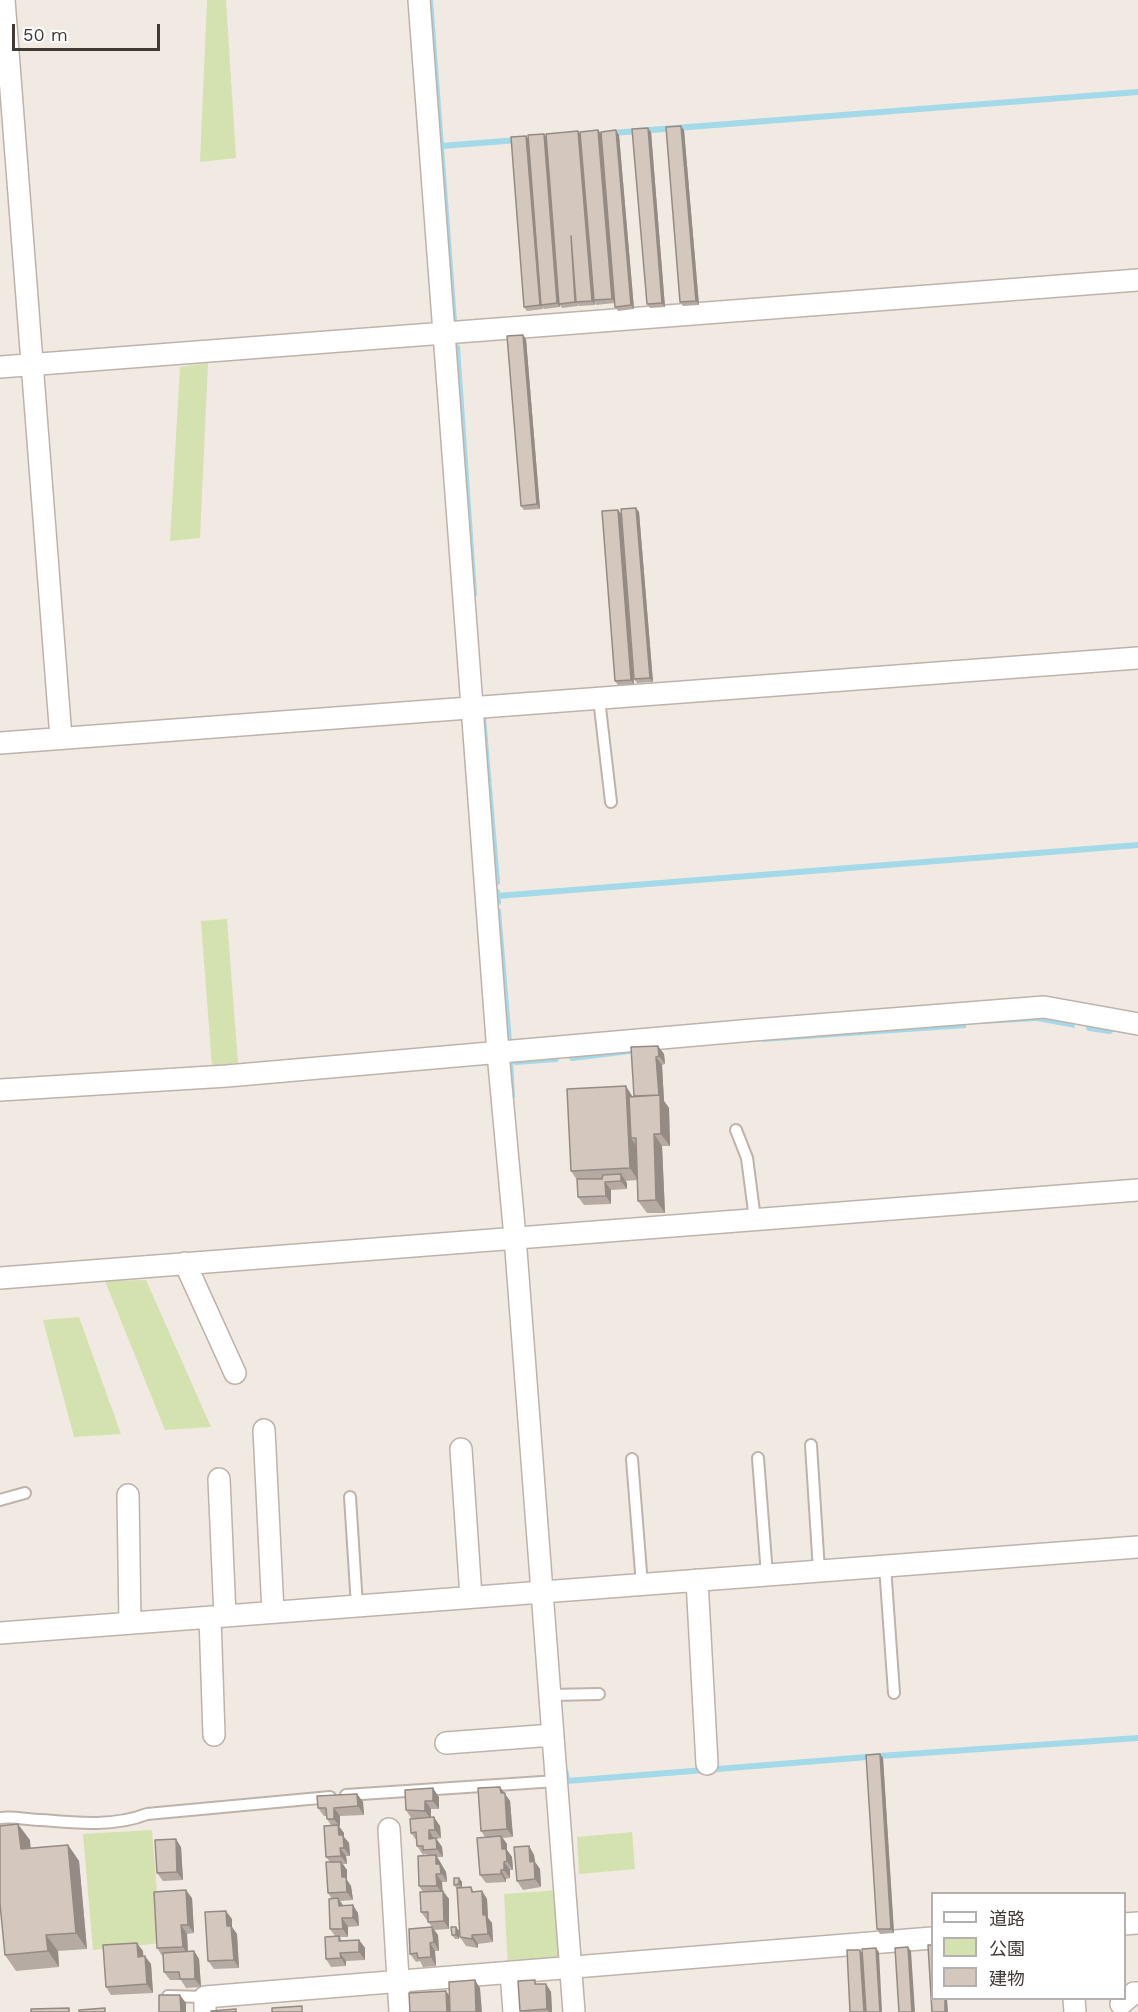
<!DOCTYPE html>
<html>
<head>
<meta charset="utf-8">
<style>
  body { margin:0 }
  #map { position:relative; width:1138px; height:2012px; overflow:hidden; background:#f0eae3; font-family:"Work Sans","Noto Sans JP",sans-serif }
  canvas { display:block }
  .legend { position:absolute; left:931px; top:1892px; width:195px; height:108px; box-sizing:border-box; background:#fff; border:2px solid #b3b0ae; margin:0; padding:8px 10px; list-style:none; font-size:18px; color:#423a34 }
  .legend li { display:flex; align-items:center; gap:12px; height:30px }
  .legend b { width:30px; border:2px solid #b3b0ae }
  .scale { position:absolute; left:12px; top:24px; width:148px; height:27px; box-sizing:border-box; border:3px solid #423a34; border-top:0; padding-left:8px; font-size:18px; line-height:21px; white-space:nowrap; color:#423a34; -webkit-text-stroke:4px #fff; paint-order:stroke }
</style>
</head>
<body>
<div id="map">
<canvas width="1138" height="2012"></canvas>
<ul class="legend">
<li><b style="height:8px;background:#fff"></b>道路</li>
<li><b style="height:16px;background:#d4e2af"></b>公園</li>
<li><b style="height:16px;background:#d4c7bd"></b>建物</li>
</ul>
<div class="scale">50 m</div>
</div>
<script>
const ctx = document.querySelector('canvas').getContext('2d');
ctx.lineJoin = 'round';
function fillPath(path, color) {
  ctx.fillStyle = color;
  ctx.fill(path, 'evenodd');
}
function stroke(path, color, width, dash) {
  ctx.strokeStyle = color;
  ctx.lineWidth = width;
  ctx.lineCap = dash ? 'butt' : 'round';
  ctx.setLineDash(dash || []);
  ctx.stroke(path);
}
const green = new Path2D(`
  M207,0H226L236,158L200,162Z
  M208,363L200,538L170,541L180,367Z
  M227,919L238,1063L212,1066L201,921Z
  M146,1280L211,1427L165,1430L105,1281Z
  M79,1317L121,1434L74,1437L43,1320Z
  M152,1830L161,1943L93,1950L83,1834Z
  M632,1832L635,1869L579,1874L577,1837Z
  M558,1890L563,1958L508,1967L504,1894Z`);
const water = new Path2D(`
  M1039,1016L1074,1022L1075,1028L1037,1021L982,1024V1019Z
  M966,1023V1028L762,1042V1036Z`);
const stream = new Path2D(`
  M430,0L454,321
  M612,133L1138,92
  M441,146L518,140
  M457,347L474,594
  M483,717L497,882
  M497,892L498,902
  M497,896L1138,845
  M498,911L509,1041
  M1089,1028L1110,1031
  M572,1058L638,1050
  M510,1061L512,1096
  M516,1062L556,1059
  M566,1773L567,1781L880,1756L1138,1738`);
const lane = new Path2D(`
  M599,699L611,802
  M736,1130L747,1158L755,1219
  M811,1445L819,1571
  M758,1458L767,1575
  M632,1459L642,1585
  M350,1497L357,1606
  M0,1500L25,1493
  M885,1566L894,1693
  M550,1695L599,1694
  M346,1795L557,1781
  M0,1818C14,1816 28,1820 42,1820C76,1823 114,1827 147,1814L330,1797
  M168,1996L205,1997`);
const street = new Path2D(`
  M4,0L61,738
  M419,0L498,1053L515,1237L574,2012
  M0,367L1138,280
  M0,743L1138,658
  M0,1090L227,1076L753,1030L1044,1007L1138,1024
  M185,1263L235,1373
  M0,1278L1138,1190
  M264,1430L273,1612
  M461,1449L471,1597
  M219,1479L225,1616
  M128,1495L130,1623
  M697,1580L707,1764
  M210,1617L214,1735
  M0,1633L1138,1547
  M446,1743L553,1735
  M389,1829L400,2012
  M1124,1924L1138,1923
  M511,1972L514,2012
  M1074,1998L1075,2012
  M1121,2004L1134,1993H1138
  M205,2012V1997L932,1938`);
const wall = new Path2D(`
  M598,130L601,133L619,135L634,309L618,311L615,307L609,227L615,303L596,305L595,302V305L579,306L578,304V306L562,308L560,305V307L544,309L542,306L543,309L527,311L524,307L526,136L528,138L544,134L546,137L578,131L581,135Z
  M684,130L699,305L683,306L680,302Z
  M651,132L665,307L650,308L647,304Z
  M523,335L526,339L540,509L524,510L521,506Z
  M636,508L639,512L653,682L637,683L634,679Z
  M618,510L621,514L634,684L618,685L615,681Z
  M658,1046L664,1054L665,1064L662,1065L664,1101L669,1108L670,1146H662L665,1213H647L638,1201L637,1180L625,1181L627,1183V1189L611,1190V1204L584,1205L578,1197L577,1180L571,1171L633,1096H634Z
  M880,1754L883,1758L894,1933L880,1934L877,1929Z
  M500,1787L510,1801L513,1837L503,1838L507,1844V1850L512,1857L513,1870H510V1878L506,1879V1882L486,1883L480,1875L485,1837L481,1831Z
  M405,1790L439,1797V1809H431V1818L440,1826L441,1838L436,1839L442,1847L443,1857H437L446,1872L447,1882H442V1891L449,1899V1929L434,1930L438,1935L439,1951H435L436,1966L423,1967L420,1961L416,1962L410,1954L432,1927L421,1912L423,1892L419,1886L427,1855L426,1854L423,1855L417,1846V1841L411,1833L419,1819L411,1818L406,1810Z
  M357,1794L363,1802L364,1815L340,1816L339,1827L344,1833V1837L349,1843L350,1856H346L347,1864H343L347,1870V1880L351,1886L353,1900L340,1901L343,1905L358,1913L359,1926L348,1927V1937H340L342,1941L359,1940L365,1948V1960L346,1961V1966L331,1967L326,1959L335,1936L330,1929L332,1899L328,1893L330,1862L326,1857L331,1825L327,1819L326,1816H324L318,1808Z
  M30,1840V1848L68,1845L79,1861L87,1949L58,1951L59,1967L16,1971L5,1955Z
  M529,1846L534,1855L535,1862L540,1869L541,1887L523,1890L517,1881Z
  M181,1847L183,1880L163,1881L157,1873Z
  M459,1878L462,1882V1888L471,1887L474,1892L482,1891L487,1899L488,1918L492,1923L493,1942L478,1944V1948L466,1946L460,1937L457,1889L454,1885Z
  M192,1898L194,1933L187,1934L188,1951H194L199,1959L201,1987L186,1988L181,1980H170L164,1972L163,1957L157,1948Z
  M232,1919V1927L237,1934L239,1968L214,1969L208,1961Z
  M456,1927L459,1931V1939H455L452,1935Z
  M143,1951V1956L151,1964L153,1993L111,1995L106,1987Z
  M538,1984H546L551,1992L552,2012H521L520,2011Z`);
const shadedWall = new Path2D(`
  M681,126L684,130L699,305L696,301Z
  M648,128L651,132L665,307L662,303Z
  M598,130L601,134L615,303L612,299Z
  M616,130L619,135L634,309L631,305Z
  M578,131L581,136L594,300L595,305L592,301Z
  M544,134L547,138L560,307L557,303Z
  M526,136L529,140L541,305L543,309L540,305Z
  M523,335L526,339L540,509L537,504Z
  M636,508L639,512L653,682L650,678Z
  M618,510L621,514L634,684L631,680Z
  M658,1046L664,1054L665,1064L659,1056Z
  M656,1057L662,1065L664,1101L669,1108L670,1146L661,1134L660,1097L659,1095Z
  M626,1086L634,1099L636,1138H631L637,1147L638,1180L630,1168Z
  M654,1134L662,1146L665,1213L656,1200Z
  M621,1174L627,1183V1189L621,1181Z
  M605,1182L611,1190V1204L606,1196Z
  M880,1754L883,1758L894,1933L891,1929Z
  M500,1787L510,1801L513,1837L507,1829Z
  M433,1788L439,1797V1809L433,1801Z
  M357,1794L363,1802L364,1815L358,1806Z
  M425,1801L431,1809V1819L425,1811Z
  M334,1808L340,1816V1827L334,1819Z
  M434,1817L440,1826L441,1838L435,1830Z
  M18,1824L30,1840L32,1865L21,1849Z
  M338,1825L344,1833V1837L349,1843L350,1856L344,1848L339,1835Z
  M429,1830L434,1839H429Z
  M501,1836L507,1844V1850L512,1857L513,1870L507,1861L502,1849Z
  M436,1838L442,1847L443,1857L437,1849Z
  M176,1839L181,1847L183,1880L177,1872Z
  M68,1845L79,1861L87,1949L76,1933Z
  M529,1846L534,1855L535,1862L540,1869L541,1887L535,1879L530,1862Z
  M340,1848L346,1856L347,1864L341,1856Z
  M436,1855L446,1872L447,1882L436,1864Z
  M341,1862L347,1870V1880L351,1886L353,1900L347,1892L342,1877Z
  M504,1862L510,1870V1878L504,1870Z
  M501,1870L506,1879V1882L501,1874Z
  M436,1874L442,1882L443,1894L437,1886Z
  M459,1878L462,1882V1888L459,1884Z
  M186,1890L192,1898L194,1933L188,1925Z
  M443,1891L449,1899V1929L444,1921Z
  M482,1891L487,1899L488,1918L492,1923L493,1942L488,1934L483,1915Z
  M338,1898L344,1907L339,1906Z
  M353,1905L358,1913L359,1926L353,1918Z
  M226,1911L232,1919V1927L237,1934L239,1968L234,1960L227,1926Z
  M342,1918L348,1927V1937L343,1929Z
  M181,1925L187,1934L188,1955L183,1947Z
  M432,1927L438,1935L439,1951L434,1942Z
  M456,1927L459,1931V1939L456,1935Z
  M46,1935L58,1951L59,1967L48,1951Z
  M472,1935L478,1944V1948L472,1939Z
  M359,1940L365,1948V1960L359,1952Z
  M137,1943L143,1951L144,1965L138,1957Z
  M430,1943L435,1951L436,1966L431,1957Z
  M908,1947L911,1951L915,2012H912Z
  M876,1948L879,1952L882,2012H880Z
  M860,1950L863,1954L867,2012H864Z
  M194,1951L199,1959L201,1987L195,1979Z
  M340,1953L346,1961V1966L341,1958Z
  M145,1956L151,1964L153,1993L147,1984Z
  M475,1980L480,1988L482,2012H476Z
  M546,1984L551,1992L552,2012H549L547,2009Z
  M446,1991L452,1999L453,2012H447Z
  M180,1995L186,2003V2012H181Z
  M945,1998H947L948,2012H945Z`);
const building = new Path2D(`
  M681,126L696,301L680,302L666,127Z
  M648,128L662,303L647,304L632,129Z
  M598,130L612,299L594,300L580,132Z
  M616,130L631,305L615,307L601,132Z
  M578,131L592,301L576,302L571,236L575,302L559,304L546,134Z
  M544,134L557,303L541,305L528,135Z
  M526,136L540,305L524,307L511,137Z
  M523,335L537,504L521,506L507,336Z
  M636,508L650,678L634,679L621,509Z
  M618,510L631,680L615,681L602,511Z
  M658,1046L659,1056L656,1057L659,1095L634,1096L631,1047Z
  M626,1086L630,1168L571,1171L567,1089Z
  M660,1095L661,1134H654L656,1200L638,1201L636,1138H631L629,1097Z
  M621,1174V1181L605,1182L606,1196L578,1197L577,1179H602L603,1175Z
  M880,1754L891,1929H877L866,1755Z
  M500,1787L501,1793H505L507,1829L481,1831L478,1788Z
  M433,1788V1801H425V1811L406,1810L405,1790Z
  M357,1794L358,1806L334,1808V1819H327L326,1808H318L317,1796Z
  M434,1817L435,1830H429V1839L436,1838L437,1849L423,1850V1846H417L416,1832L411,1833L410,1819Z
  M18,1824L21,1849L68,1845L76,1933L46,1935L48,1951L5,1955L0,1904V1826Z
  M338,1825L339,1835H343L344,1848H340L341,1856L326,1857L324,1826Z
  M501,1836L502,1849H506L507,1861L504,1862V1870H501V1874L480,1875L477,1838Z
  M176,1839L177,1872L157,1873L155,1840Z
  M529,1846L530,1862L534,1861L535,1879L517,1881L514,1847Z
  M436,1855V1864H440L441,1874H436L437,1886H419L418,1856Z
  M326,1862H341L342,1877H346L347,1892L328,1893Z
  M454,1878H459V1884L454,1885Z
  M471,1887L472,1892L482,1891L483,1915H486L488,1934L472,1935V1939L460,1937L457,1888Z
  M186,1890L188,1925H181L183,1947L157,1948L154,1892Z
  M443,1891L444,1921L428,1922V1912H421L420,1892Z
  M338,1898L339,1906L353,1905V1918H342L343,1929H330L329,1899Z
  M226,1911L227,1926H231L234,1960L208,1961L205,1912Z
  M432,1927L434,1942L430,1943L431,1957L418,1958L417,1953L410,1954L409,1929Z
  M451,1927H456V1935H452Z
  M339,1936V1941L359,1940V1952L340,1953L341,1958L326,1959L325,1937Z
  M137,1943L138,1957L145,1956L147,1984L106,1987L103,1945Z
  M928,1945H933V1998H945V2012H932Z
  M908,1947L912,2012H899L895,1948Z
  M876,1948L880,2012H866L862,1949Z
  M847,1950H860L864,2012H850Z
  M194,1951L195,1979H180L179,1972H164L163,1953Z
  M475,1980L476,2012H450L449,1982Z
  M535,1980V1984H546L547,2009L520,2011L518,1981Z
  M446,1991L447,2012H410L409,1993Z
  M159,1995H180L181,2012H159Z
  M302,2006V2012H272V2008Z
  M69,2008V2012H31V2009Z
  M105,2008V2012H79V2010Z
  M236,2009V2012H212L211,2011Z`);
fillPath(green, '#d4e2af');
fillPath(water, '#a3d9e9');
stroke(stream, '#a3d9e9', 6);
stroke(lane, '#beb3aa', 14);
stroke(street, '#beb3aa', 24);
stroke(lane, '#fff', 10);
stroke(street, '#fff', 21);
fillPath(wall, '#b6aba3');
fillPath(shadedWall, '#948b84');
fillPath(building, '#d4c7bd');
stroke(building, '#948b84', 1.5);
</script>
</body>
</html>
